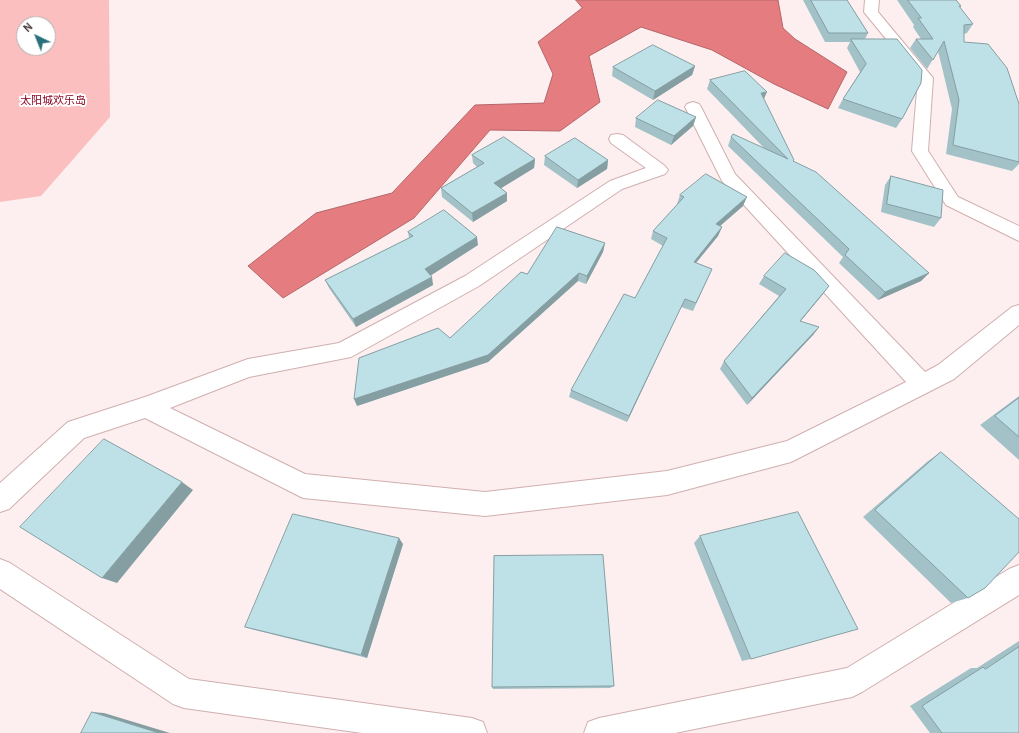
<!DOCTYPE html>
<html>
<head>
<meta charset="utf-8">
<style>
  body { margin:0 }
  #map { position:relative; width:1019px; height:733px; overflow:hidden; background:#fdefef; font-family:Karla,sans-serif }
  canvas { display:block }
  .north { position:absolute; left:16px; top:16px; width:40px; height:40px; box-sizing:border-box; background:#fff; border:1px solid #b3adad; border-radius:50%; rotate:317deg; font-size:11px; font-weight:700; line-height:16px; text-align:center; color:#403232 }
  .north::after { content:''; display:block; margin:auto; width:14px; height:18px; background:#28707c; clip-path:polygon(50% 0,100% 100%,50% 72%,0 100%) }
</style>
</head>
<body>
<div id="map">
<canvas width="1019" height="733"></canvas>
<div class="north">N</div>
</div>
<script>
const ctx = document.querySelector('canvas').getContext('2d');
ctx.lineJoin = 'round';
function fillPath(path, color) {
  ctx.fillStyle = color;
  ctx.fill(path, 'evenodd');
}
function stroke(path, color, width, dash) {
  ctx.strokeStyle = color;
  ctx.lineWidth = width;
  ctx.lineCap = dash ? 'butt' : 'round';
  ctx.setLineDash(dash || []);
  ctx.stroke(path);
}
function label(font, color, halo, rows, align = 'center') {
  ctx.font = font + ' Karla,"Noto Sans SC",sans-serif';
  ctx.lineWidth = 4;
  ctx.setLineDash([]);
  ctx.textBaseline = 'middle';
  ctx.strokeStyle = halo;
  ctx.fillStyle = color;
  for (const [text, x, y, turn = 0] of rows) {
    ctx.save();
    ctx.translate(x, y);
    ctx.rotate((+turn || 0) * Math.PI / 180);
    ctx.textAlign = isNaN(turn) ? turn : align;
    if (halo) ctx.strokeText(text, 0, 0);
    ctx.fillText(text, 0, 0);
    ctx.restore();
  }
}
const green = new Path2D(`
  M0,0H109L110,117L41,196L0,202ZM24,24H48V48H24Z`);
const water = new Path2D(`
  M576,0H778L783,28L795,39L847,72L828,109L774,84L712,50L641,27L589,56L600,102L560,131L490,130L414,218L283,298L248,266L316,213L392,193L475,105L544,103L553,74L538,42L582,8Z`);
const minor = new Path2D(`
  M865,0H879L878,12L933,78L928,151L958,197L1019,226V241L946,205L912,151L918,78L864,12Z
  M693,102L699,104L701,107L735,174L925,372L938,365L1012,307L1019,305V325L954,379L791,462L667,495L485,516L303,498L145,418L84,438L9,509L0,512V483L68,422L145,397L248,359L339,343L465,276L610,181L646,168L611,143L609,139L611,135L617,134L623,135L665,166L668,170L665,174L622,189L479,286L351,357L249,377L170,408L305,474L485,492L667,471L787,441L906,382L722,181L685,107L687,104Z
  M0,559L10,563L189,679L472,718L483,722L487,733H362L184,708L173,704L0,589Z
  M1019,565V595L862,692L852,697L675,733H584L588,722L599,718L847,668L1009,569Z`);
const wall = new Path2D(`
  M803,0H847L868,33L865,39L902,119L896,128L838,108L843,99L860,72L847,48L850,42H825Z
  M897,0H956L961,6L960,8L973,24L967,33L964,34V42L1019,104V164L1012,171L946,154L952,109L938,51L927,69L910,48L916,39H921L913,27L914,25Z
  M695,66L692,75L653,100L612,76L613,67Z
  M710,80L764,99L794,162L929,273L921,281L878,300L839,263L843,257L728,146L731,137L764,148L707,89Z
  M696,117L693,126L671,145L635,127L636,118Z
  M472,155L535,159L534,168L501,188L507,193V201L473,222L442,197L441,188L477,167L473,163Z
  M545,156L608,160L607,169L577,188L544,165Z
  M891,176L941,218L934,227L881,212L885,185Z
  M680,195L743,206L720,226L722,227L718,236L696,263L712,269L693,311L681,307L627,422L569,397L571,390L635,298L663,246L651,239L653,231L678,204H677Z
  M408,232L478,245L430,275L433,285L356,327L329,288L325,280L409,238Z
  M605,243L603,252L586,284L578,281L488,362L357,406L450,338L527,274Z
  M764,276L823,294L800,322L819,327L813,335L747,405L720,369L724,361L779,296L759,284Z
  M1019,396V460L980,425Z
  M941,452L968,598L951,603L863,517L928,461Z
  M700,536L751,659L742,661L694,543Z
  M403,544L367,658L255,630L245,627Z
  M1019,641V733H930L910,706L971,668H977Z
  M614,686L610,688L493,689L492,687Z`);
const shadedWall = new Path2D(`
  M695,66L692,75L653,100L655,91Z
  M767,92L763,101L761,93Z
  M696,117L693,126L671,145L674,136Z
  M535,159L534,168L495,192L494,183Z
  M608,160L607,169L577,188L578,180Z
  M507,193V201L473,222L472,213Z
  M747,197L743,206L712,233L716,224Z
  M722,227L718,236L690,270L694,262Z
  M477,237L478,245L427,278L425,269Z
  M605,243L603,252L586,284L587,276Z
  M579,273L578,281L488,362L357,406L354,399Z
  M929,273L921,281L878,300L885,292Z
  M432,277L433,285L356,327L353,319Z
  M829,286L823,294L794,329L800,321Z
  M685,299L681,307L627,422L629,416Z
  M819,327L813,335L747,405L752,398Z
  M182,482L193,490L117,583L102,578Z
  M399,538L403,544L367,658L361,655Z
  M92,712L104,713L170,733H159Z`);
const building = new Path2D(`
  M811,0H847L868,33H829Z
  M908,0H956L961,6H959L973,24L964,25V42L988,44L1007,68L1019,104V162L953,145L959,100L944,41L933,60L916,39H933L918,18H921Z
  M851,39H897L922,70L921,83L902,119L843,99L866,64Z
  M653,45L695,66L655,91L613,67Z
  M745,71L767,92L761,93L794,160L793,161L816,172L929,273L885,292L845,255L849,249L731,137L733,134L788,159L710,80Z
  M658,100L696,117L674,136L636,118Z
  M504,137L535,159L494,183L507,193L472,213L441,188L484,163L472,155Z
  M575,138L608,160L578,180L545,156Z
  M706,174L747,197L716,224L722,227L694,262L712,269L696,303L685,299L629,416L571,390L624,294L635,298L667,238L653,231L684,197L680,195Z
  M891,176L943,190L941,218L887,204Z
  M444,210L477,237L425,269L432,277L353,319L325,280L413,236L408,232Z
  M557,227L605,243L587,276L579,273L488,355L354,399L359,358L438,328L450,338L521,272L527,274Z
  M785,253L814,270L829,286L800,321L819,327L752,398L724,361L786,289L764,276Z
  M1019,398V437L995,416Z
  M104,439L182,482L102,578L20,527Z
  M941,452L1019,519V552L985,588L968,598L875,510Z
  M798,512L858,629L751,659L700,536Z
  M293,514L399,538L361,655L245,627Z
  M603,555L614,686L492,687L494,556Z
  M1019,647V733H942L922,706L983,667L985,669Z
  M92,712L159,733H81Z`);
const farParknames = [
  ["太阳城欢乐岛",53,101]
];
fillPath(green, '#fcbfbf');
fillPath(water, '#e47c80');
stroke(water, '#b36669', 1);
stroke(minor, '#d0afaf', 2);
fillPath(minor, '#fff');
fillPath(wall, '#a3c2c8');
fillPath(shadedWall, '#859ea2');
fillPath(building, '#bee1e8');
stroke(building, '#859ea2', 1);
label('11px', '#8a0625', '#fff', farParknames);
</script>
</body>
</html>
